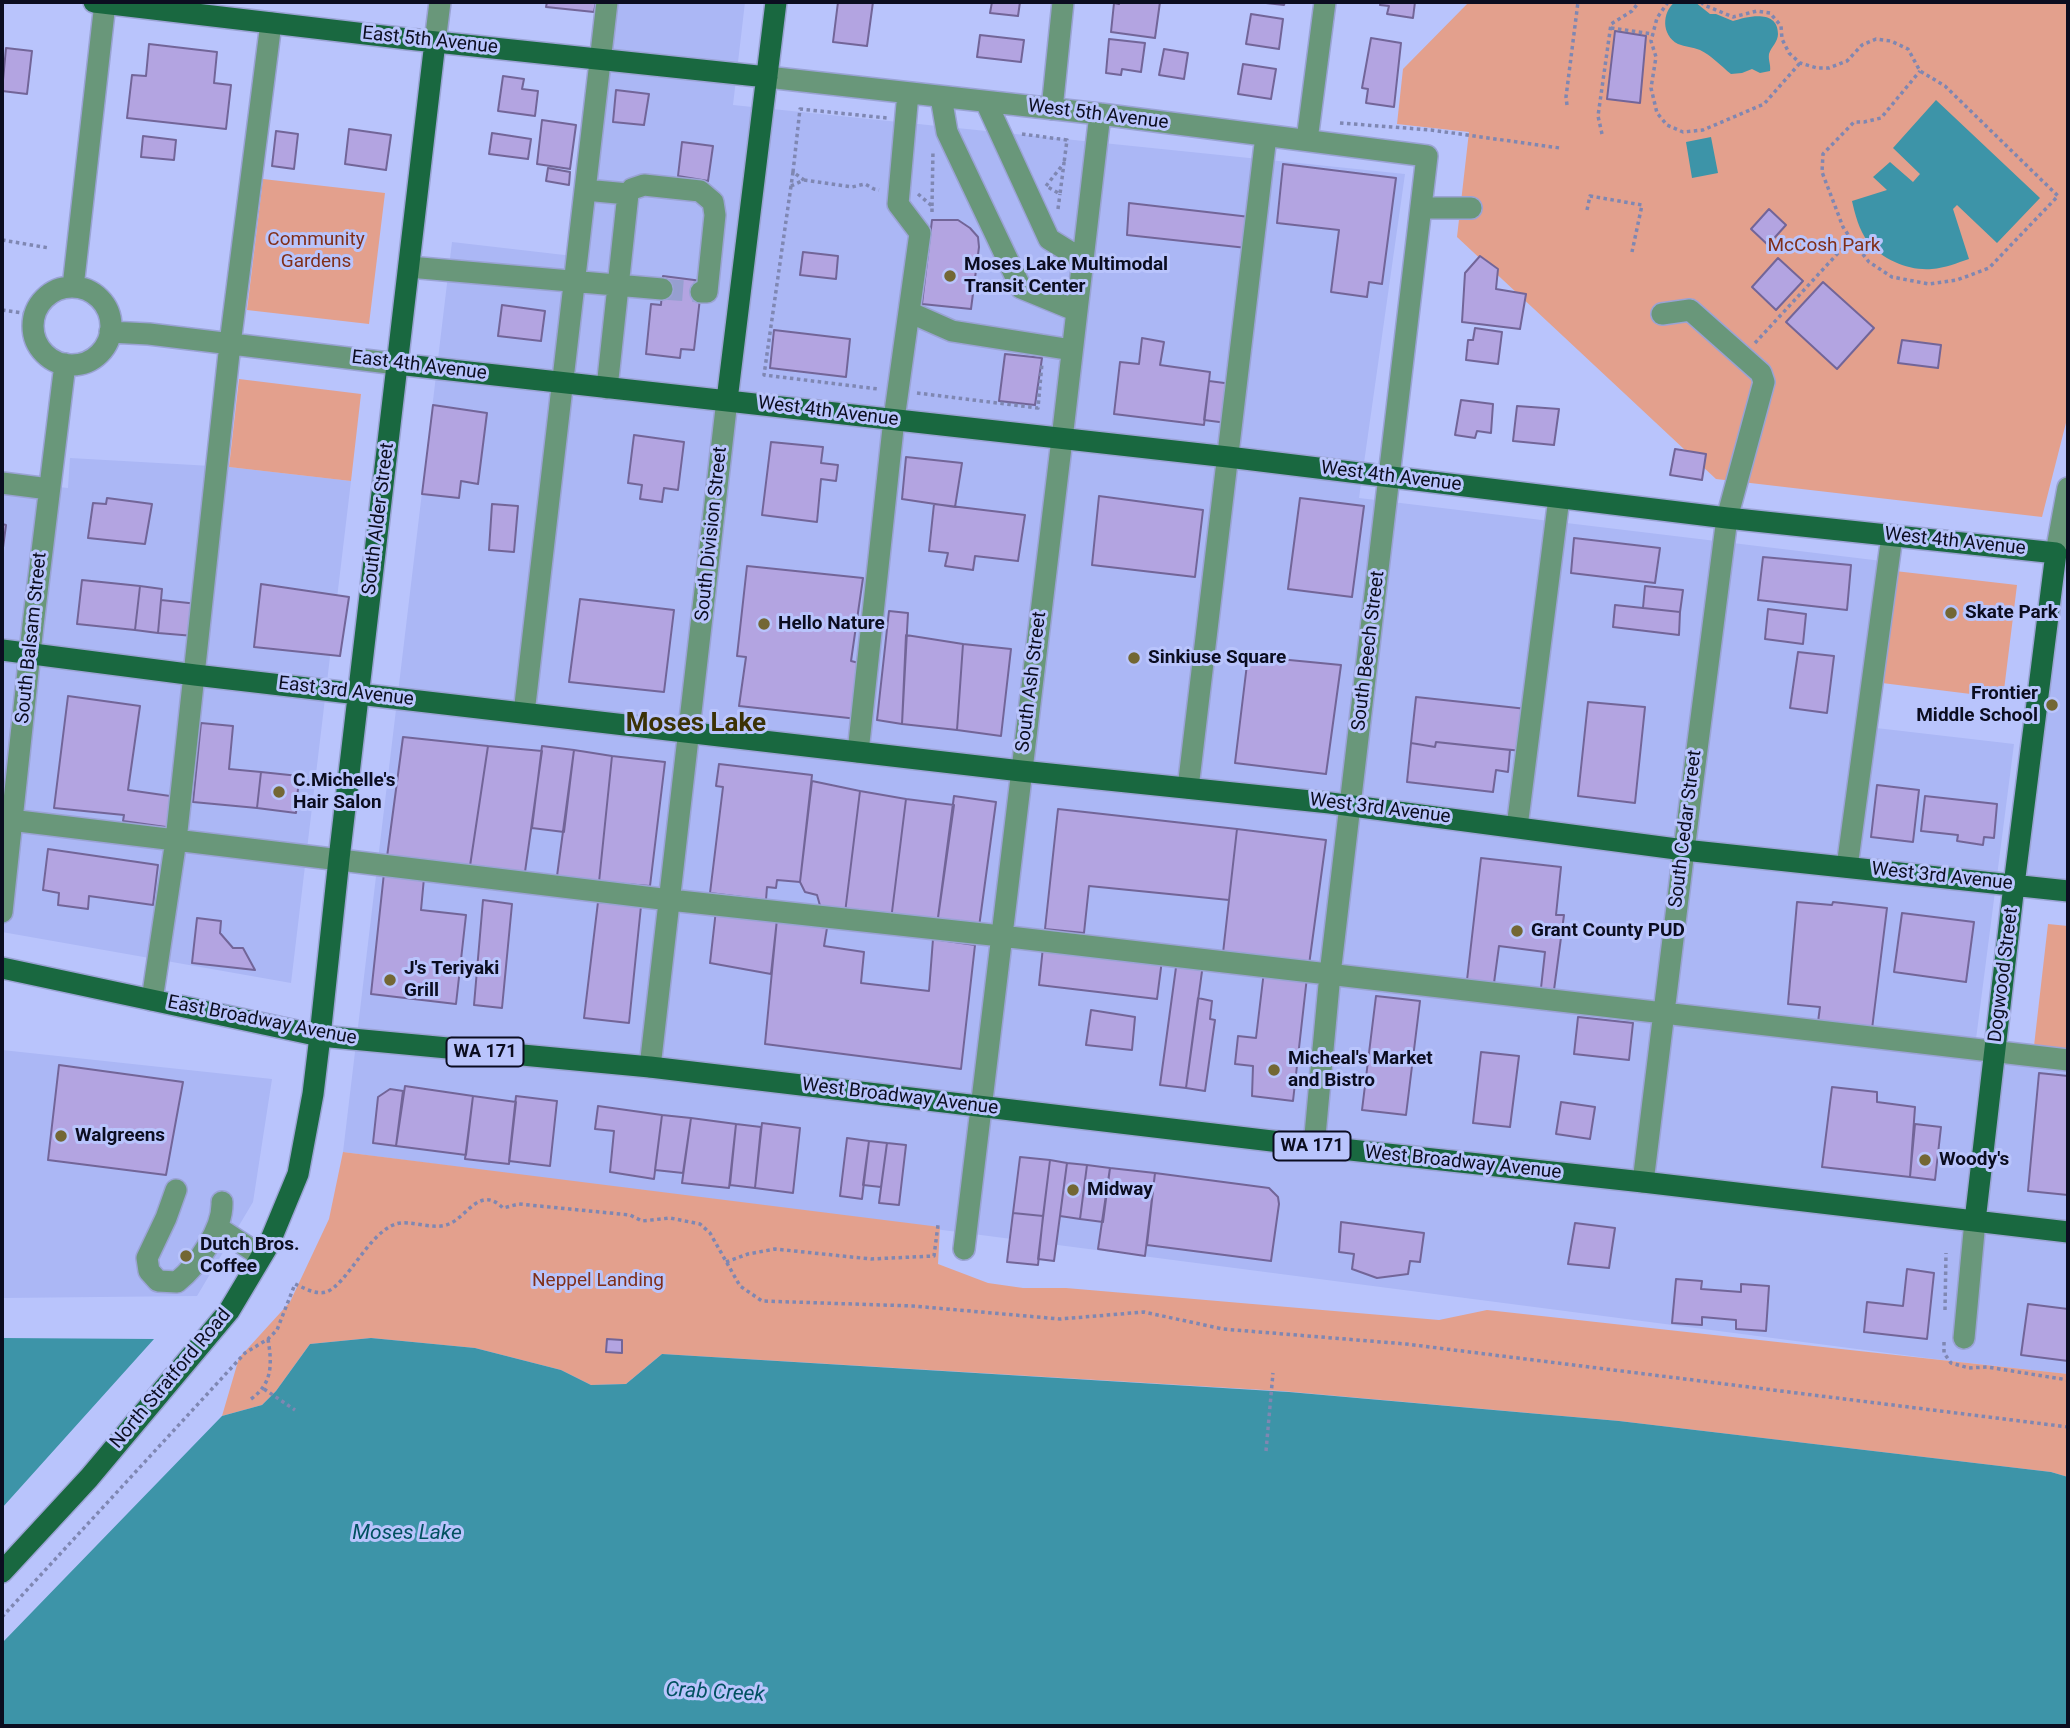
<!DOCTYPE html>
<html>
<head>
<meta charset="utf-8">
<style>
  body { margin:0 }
  #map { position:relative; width:2070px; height:1728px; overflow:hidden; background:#b9c4fc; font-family:Roboto,sans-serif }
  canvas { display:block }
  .frame { position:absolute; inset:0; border:4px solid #0b0d20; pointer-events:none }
</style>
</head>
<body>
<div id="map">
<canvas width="2070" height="1728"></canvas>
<div class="frame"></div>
</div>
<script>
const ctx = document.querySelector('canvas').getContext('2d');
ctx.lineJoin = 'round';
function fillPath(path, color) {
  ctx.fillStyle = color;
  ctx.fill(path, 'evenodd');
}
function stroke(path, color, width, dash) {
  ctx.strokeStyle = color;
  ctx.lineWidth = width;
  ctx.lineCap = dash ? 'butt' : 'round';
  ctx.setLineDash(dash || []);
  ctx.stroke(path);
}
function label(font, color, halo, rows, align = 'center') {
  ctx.font = font + ' Roboto,sans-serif';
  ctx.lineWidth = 6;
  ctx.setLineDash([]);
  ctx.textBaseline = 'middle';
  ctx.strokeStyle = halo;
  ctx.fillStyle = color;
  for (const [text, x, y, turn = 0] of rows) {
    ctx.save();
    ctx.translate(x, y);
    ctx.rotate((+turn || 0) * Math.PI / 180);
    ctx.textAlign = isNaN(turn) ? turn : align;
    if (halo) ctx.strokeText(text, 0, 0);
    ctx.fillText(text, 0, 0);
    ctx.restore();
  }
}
const built = new Path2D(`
  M609,2H745L733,105L1405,174L1359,498L1882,561L1859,726L2014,744L1976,1039L2068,1050V1374L1934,1359L343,1152L452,242L573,256Z
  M70,458L229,467L351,481L291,983L2,932V481L68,488Z
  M2068,488V892L2014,885Z
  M2,1050L272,1079L253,1202L197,1296L2,1298Z`);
const green = new Path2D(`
  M1469,2H2068V415L2042,517L1716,479L1457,237L1469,132L1397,124L1403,69Z
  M263,179L385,193L369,324L247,310Z
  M239,379L361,394L351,481L229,467Z
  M1895,571L2017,585L2003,698L1882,683Z
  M2048,924L2068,926V1050L2034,1046Z
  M343,1152L940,1227L938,1264L988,1283L1023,1288H1066L1439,1320L1487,1310L2068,1374V1477L2051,1472L1619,1421L1281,1391L662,1354L626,1384L591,1385L561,1370L475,1348L371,1338L310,1344L276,1391L262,1405L222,1416L239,1358L290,1302L329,1219Z`);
const water = new Path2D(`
  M1675,2H1695L1710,14H1716L1733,21C1748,16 1778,9 1778,34C1778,42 1771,47 1769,54C1768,60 1771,65 1770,71L1760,73L1752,69L1742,73L1731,74C1721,66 1711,55 1700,50C1693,47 1685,47 1678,44C1661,35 1662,12 1675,2Z
  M1936,100L2040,198L1997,243L1957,205L1953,209L1969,259C1957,263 1945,268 1932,269C1909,271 1883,260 1868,242C1859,230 1855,214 1852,201L1887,190L1873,177L1890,162L1913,182L1920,174L1893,148Z
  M1711,137L1718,173L1692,178L1686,142Z
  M2,1338L154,1339L2,1508Z
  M371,1338L475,1348L561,1370L591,1385L626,1384L662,1354L1289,1392L1619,1421L2051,1472L2068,1477V1726H2V1643L222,1416L262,1405L276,1391L310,1344Z`);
const building = new Path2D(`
  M547,2H596L594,12L546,7Z
  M838,2H873L867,46L833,42Z
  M992,2H1020L1018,16L990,13Z
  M1120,2H1160L1155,38L1111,32L1114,3L1119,4Z
  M1257,2H1285L1284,5Z
  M1381,2H1415L1413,18L1387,14L1389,6L1380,5Z
  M1251,14L1283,19L1279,49L1246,44Z
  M1615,31L1646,36L1640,103L1607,99Z
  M980,35L1024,40L1021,62L977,57Z
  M1371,38L1401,43L1394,107L1366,103L1368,89L1362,88Z
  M1109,39L1145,43L1141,72L1122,69L1121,75L1106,73Z
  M149,44L217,52L214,83L231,85L226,129L127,118L132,75L146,76Z
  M6,48L32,51L27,94L2,91Z
  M1164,49L1188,53L1184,79L1159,75Z
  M1243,64L1276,69L1271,99L1238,94Z
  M503,76L524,79L522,89L538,91L535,116L498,111Z
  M616,90L649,94L644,125L613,122Z
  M542,120L576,125L570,169L537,164Z
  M349,129L391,135L386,170L345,164Z
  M276,131L298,134L294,169L272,166Z
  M492,133L531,139L528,159L489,154Z
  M143,136L176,140L174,160L141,157Z
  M682,142L713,146L708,181L678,176Z
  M1283,164L1396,178L1382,284L1369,282L1367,297L1331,292L1339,230L1277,223Z
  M548,168L570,172L569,185L546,181Z
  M1129,203L1250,217L1247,248L1127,235Z
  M1769,209L1786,225L1768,245L1751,229Z
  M932,220H958L970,228L978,237L979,247L971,309L922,304Z
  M803,252L838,256L836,279L800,275Z
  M1480,256L1498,269L1496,289L1526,294L1520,329L1462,322L1465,273Z
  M1778,258L1803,281L1776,310L1752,287Z
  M663,276L702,281L694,350L681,349L680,358L646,354L651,304L661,305Z
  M1823,282L1874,328L1837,369L1786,322Z
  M502,305L545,311L541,341L498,336Z
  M1475,328L1502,332L1498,364L1466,360L1468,340H1473Z
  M774,330L850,339L846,377L770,368Z
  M1142,338L1164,342L1160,365L1210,372L1204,425L1114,414L1120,362L1139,364Z
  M1902,340L1941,345L1938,368L1898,363Z
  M1005,354L1042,358L1035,405L999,401Z
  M1209,381L1232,384L1227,423L1204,420Z
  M1461,400L1493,404L1491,433L1477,431L1475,438L1455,435Z
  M433,405L487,413L478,484L461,481L459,498L422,494Z
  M1517,406L1559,409L1554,445L1513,441Z
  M634,435L684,442L678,490L664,488L662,502L640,499L642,485L628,483Z
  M771,442L823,447L821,463L838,465L836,481L821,479L817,522L762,515Z
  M1675,449L1706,454L1702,480L1670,475Z
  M906,457L962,463L955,507L902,499Z
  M1099,496L1203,510L1195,577L1092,565Z
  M107,498L152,504L145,544L88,538L93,503L106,504Z
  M1300,498L1364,506L1352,597L1288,589Z
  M492,504L518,506L514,552L489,550Z
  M934,504L1025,515L1018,561L975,556L973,570L945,566L948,553L929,551Z
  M2,524L6,525L2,555Z
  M1574,538L1660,548L1655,583L1571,573Z
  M1763,557L1851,565L1847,610L1758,600Z
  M747,566L863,578L851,661L863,664L858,719L739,706L746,657L737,656Z
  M82,580L140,586L135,630L77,624Z
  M261,584L349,597L340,656L254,647Z
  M140,586L162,589L158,633L135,630Z
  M1645,586L1683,590L1680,612L1643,608Z
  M580,599L674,610L664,692L569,682Z
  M161,600L198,604L194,636L158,633Z
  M1615,605L1680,612L1679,635L1613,627Z
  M1768,609L1806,614L1803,644L1765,639Z
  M889,611L908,613L902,724L877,720Z
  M906,635L963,644L957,730L902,724Z
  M963,644L1011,649L1001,736L957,730Z
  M1798,652L1834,656L1827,713L1790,708Z
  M1248,656L1341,665L1326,774L1235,763Z
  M68,696L140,706L128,790L177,797L173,828L123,821L124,815L54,808Z
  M1416,697L1527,709L1522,751L1436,742L1435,747L1411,743Z
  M1588,702L1645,707L1635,803L1578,796Z
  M201,723L233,726L229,769L261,772L257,808L193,802Z
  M403,737L488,746L470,866L387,857Z
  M1436,742L1510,750L1508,772L1496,770L1493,792L1407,782L1411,743L1435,747Z
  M488,746L542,751L525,872L470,866Z
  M542,746L574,750L564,832L532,828Z
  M574,750L612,756L599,882L557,876Z
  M612,756L665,762L650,886L599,882Z
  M719,764L812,775L800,882L777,880L776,888L767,887L766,900L710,893L723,787L716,786Z
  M261,772L299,776L296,813L257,808Z
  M812,781L860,791L845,913L821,909L817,895L805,892L800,882Z
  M1877,785L1919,790L1913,842L1871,837Z
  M860,791L906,799L891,920L845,913Z
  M954,796L996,802L979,927L937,925Z
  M1925,796L1997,804L1994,838L1984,837L1983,845L1957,841L1958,835L1921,831Z
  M906,799L954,805L937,925L891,920Z
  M1058,809L1237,829L1229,900L1089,886L1084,933L1045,929Z
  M1237,829L1326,840L1309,965L1223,953Z
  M48,849L158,865L153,905L89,896L88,909L58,905L59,893L43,890Z
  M1481,858L1561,867L1556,915H1564L1554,990L1541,988L1545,952L1499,946L1494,983L1467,980Z
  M384,873L424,878L421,910L466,915L456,1004L371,994Z
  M483,900L512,904L502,1008L474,1005Z
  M598,902L641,906L629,1023L584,1018Z
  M1797,902L1832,905L1833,902L1887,908L1872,1029L1818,1022L1820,1007L1788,1004Z
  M716,910L777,919L771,974L710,963Z
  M1902,913L1974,922L1966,982L1894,972Z
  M197,918L221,921L220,933L233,948H243L255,970L192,963Z
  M777,919L827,928L824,946L864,952L861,983L929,991L933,939L975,945L961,1069L765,1044Z
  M1043,947L1162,960L1157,999L1039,985Z
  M1177,960L1203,964L1186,1088L1160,1085Z
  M1264,971L1307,977L1293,1101L1252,1096L1253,1066L1235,1064L1238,1036L1256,1038Z
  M1376,996L1420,1001L1406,1115L1362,1110Z
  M1198,998L1212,1001L1210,1019L1215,1020L1205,1091L1186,1088Z
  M1091,1010L1135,1017L1132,1050L1086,1045Z
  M1578,1017L1633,1023L1629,1060L1574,1054Z
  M1481,1052L1519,1056L1510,1127L1473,1123Z
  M59,1065L183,1082L166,1175L48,1160Z
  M2039,1073L2068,1076V1195L2028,1191Z
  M405,1086L473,1096L466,1155L396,1146Z
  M1832,1087L1877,1092V1102L1915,1107L1910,1177L1822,1167Z
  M390,1089L403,1091L396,1146L373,1143L378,1097Z
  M473,1096L516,1102L509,1164L465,1159Z
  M516,1096L557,1101L550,1166L509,1161Z
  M1561,1102L1595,1107L1590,1139L1556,1134Z
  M598,1106L662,1115L654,1179L610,1172L614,1131L595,1129Z
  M662,1115L691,1118L683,1173L655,1170Z
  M691,1118L736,1124L729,1188L682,1183Z
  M762,1123L800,1128L793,1193L755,1188Z
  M736,1124L761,1127L755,1188L730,1185Z
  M1915,1124L1941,1127L1935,1180L1910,1177Z
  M847,1138L869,1141L862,1199L840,1196Z
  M869,1141L887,1143L881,1187L863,1185Z
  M887,1143L906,1145L899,1205L879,1203Z
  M1020,1157L1050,1160L1043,1216L1013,1213Z
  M1050,1160L1067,1163L1054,1261L1038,1259Z
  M1067,1163L1087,1165L1080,1219L1060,1216Z
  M1087,1165L1110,1168L1103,1222L1080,1219Z
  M1110,1168L1155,1173L1145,1256L1098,1249Z
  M1155,1173L1269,1188L1278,1197L1279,1204L1271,1261L1147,1245Z
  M1013,1213L1043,1216L1038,1265L1007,1262Z
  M1341,1222L1424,1233L1420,1262L1410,1261L1408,1274L1377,1278L1352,1269L1354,1254L1339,1252Z
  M1575,1223L1615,1228L1609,1268L1568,1264Z
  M1907,1269L1934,1273L1927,1339L1864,1332L1867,1302L1903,1306Z
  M1676,1279L1702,1281L1701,1289L1741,1292V1284L1769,1286L1766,1331L1736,1329V1320L1702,1317V1325L1672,1323Z
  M2028,1304L2068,1309V1361L2021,1355Z
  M607,1339L622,1340V1353L606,1352Z`);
const minorTunnel = new Path2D(`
  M662,289L701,292`);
const path = new Path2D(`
  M1668,2L1657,18L1651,41L1656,57L1651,88L1657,113L1667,125L1683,132L1703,130L1764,104L1800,63
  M1701,2L1704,5L1733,17L1757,11L1770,13L1781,26L1782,39L1789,53L1800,63L1817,68H1829L1847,61L1862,45L1876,39L1891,41L1908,49L1920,71L1945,86L2058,196L1989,268L1957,280L1929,284L1892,277L1869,262L1851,239
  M1611,28L1653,34
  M1567,105L1566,97L1578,2
  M1340,123L1431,130L1560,148
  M1022,134L1067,140L1064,163
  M1602,134L1598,116L1611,24L1632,11L1639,2
  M793,172L791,186L804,180L793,172L800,109L887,118
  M804,180L852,187L865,184L874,189L879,190
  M791,186L764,375L878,389
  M1046,186L1064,163L1060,194L1046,186
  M918,194L932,206V215
  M932,206L933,150
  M1058,209L1060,194
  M1587,210L1590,196L1642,205L1632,252
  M2,240L49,248
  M2,310L23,313
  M1755,343L1851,239L1843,227L1822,172L1823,154L1854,122H1864L1881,118L1920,71
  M917,393L1038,408L1042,363
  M726,1262L748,1254L775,1249L871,1259L934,1256L938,1225
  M1945,1310L1946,1253
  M1944,1342V1353L1951,1363L1969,1368L1987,1367L2068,1380
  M264,1389L295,1410
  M251,1399C273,1383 272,1364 268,1339
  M1266,1451L1273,1373
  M2,1617L245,1353L268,1339L277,1330L295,1284C304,1288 316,1295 326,1292C347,1285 369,1232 396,1224C409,1219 433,1231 449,1224C468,1216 480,1185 503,1208L519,1204L630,1215L642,1221L670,1218L700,1224L710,1233L740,1286L762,1301L913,1306L1060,1319L1144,1312L1223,1329L1406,1344L2068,1427`);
const minor = new Path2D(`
  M435,42L440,2
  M767,77L1100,114L1427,156L1330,974L1314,1146
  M941,97L947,132L1021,288L1077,311
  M986,102L1049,239L1083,260
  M1052,109L1063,2
  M1307,140L1325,2
  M585,190L628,194
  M1421,208H1471
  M409,267L662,289
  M73,287L105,3
  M33 326a39 39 0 1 1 78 0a39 39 0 1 1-78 0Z
  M909,312L952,331L1072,350
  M110,332L149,334L397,364
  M607,388L628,194L632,189L644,185L700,191L713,202L715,215L707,292H701
  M2,483L49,489
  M2056,553L2068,488
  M524,713L607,2
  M858,752L894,419L920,233L898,204L908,93
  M1188,788L1266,136
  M2,819L670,900L1001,936L2068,1060
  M1517,827L1559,498
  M1847,867L1892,536
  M2,912L33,625L65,364
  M152,1000L176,840L230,344L271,23
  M650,1067L727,400
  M1643,1182L1684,850L1727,518L1764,382L1761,373L1690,310L1662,314
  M176,1190L166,1218L147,1258L149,1271L158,1281L177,1282C198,1265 223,1229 222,1202
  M217,1227L261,1256
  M964,1249L1062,439L1100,114
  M1964,1338L1975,1221`);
const major = new Path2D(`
  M94,2L408,39L767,77
  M397,364L1228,457L1727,518L2056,553L2014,885L1975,1221
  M727,400L776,2
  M2,650L195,675L1021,771L1330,803L1684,850L2068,891
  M2,968L320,1036L650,1067L1314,1146L1643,1182L2068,1232
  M2,1572L89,1478L229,1311L269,1244L298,1174L313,1094L320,1036L339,859L435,42`);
const markers = [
  [950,276,7,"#736734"],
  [1951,613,7,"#736734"],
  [764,624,7,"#736734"],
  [1134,658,7,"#736734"],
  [2052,705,7,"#736734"],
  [279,792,7,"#736734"],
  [1517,931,7,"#736734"],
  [390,980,7,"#736734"],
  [1274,1070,7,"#736734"],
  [61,1136,7,"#736734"],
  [1925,1160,7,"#736734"],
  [1073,1190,7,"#736734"],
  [186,1256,7,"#736734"]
];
const shields = [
  [485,1052,77],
  [1312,1146,77]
];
const shieldNames = [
  ["WA 171",485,1052],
  ["WA 171",1312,1146]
];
const streetNames = [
  ["East 5th Avenue",430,41,6],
  ["West 5th Avenue",1098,115,7],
  ["East 4th Avenue",419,366,7],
  ["West 4th Avenue",828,412,7],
  ["West 4th Avenue",1391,477,7],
  ["South Alder Street",379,519,-83],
  ["South Division Street",712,534,-84],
  ["West 4th Avenue",1955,542,6],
  ["South Balsam Street",32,638,-84],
  ["South Beech Street",1369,651,-83],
  ["South Ash Street",1032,682,-83],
  ["East 3rd Avenue",346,692,7],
  ["West 3rd Avenue",1380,809,7],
  ["South Cedar Street",1686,829,-83],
  ["West 3rd Avenue",1942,877,6],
  ["Dogwood Street",2004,975,-83],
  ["East Broadway Avenue",262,1021,11],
  ["West Broadway Avenue",900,1097,7],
  ["West Broadway Avenue",1463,1163,6],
  ["North Stratford Road",171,1379,-50]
];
const parkNames = [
  ["Community",316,240],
  ["Gardens",316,262],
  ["McCosh Park",1824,246],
  ["Neppel Landing",598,1281]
];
const poiNames = [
  ["Moses Lake Multimodal",964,265],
  ["Transit Center",964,287],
  ["Skate Park",1965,613],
  ["Hello Nature",778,624],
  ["Sinkiuse Square",1148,658],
  ["Frontier",2038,694,"right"],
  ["Middle School",2038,716,"right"],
  ["C.Michelle's",293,781],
  ["Hair Salon",293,803],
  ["Grant County PUD",1531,931],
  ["J's Teriyaki",404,969],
  ["Grill",404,991],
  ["Micheal's Market",1288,1059],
  ["and Bistro",1288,1081],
  ["Walgreens",75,1136],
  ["Woody's",1939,1160],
  ["Midway",1087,1190],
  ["Dutch Bros.",200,1245],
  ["Coffee",200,1267]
];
const waterNames = [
  ["Moses Lake",407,1534],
  ["Crab Creek",715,1693,3]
];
const districtNames = [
  ["Moses Lake",696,724]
];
fillPath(built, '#abb7f5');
fillPath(green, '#e3a08d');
fillPath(water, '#3d94a8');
fillPath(building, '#b3a4e1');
stroke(building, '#726598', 2);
stroke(minorTunnel, '#969fd0', 21, [21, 10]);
stroke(minor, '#9aa3d4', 24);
stroke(major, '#9aa3d4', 24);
stroke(path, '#7f87b2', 3.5, [3.5, 3.5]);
stroke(minor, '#69977a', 21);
stroke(major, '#196840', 21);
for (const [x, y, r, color] of markers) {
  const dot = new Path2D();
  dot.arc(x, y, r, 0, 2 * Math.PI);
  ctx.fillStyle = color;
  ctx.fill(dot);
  stroke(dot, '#b9c4fc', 2.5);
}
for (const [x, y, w] of shields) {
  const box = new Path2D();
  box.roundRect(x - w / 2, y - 14.5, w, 29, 5);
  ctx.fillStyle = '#b9c4fc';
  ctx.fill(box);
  stroke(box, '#0b0d20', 2);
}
label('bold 18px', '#0b0d20', null, shieldNames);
label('19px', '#0b0d20', '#b9c4fc', streetNames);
label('19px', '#802f19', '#b9c4fc', parkNames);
label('bold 19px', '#0b0d20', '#b9c4fc', poiNames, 'left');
label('italic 21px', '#015160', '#b9c4fc', waterNames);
label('bold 26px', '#3b3206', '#b9c4fc', districtNames);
</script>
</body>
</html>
